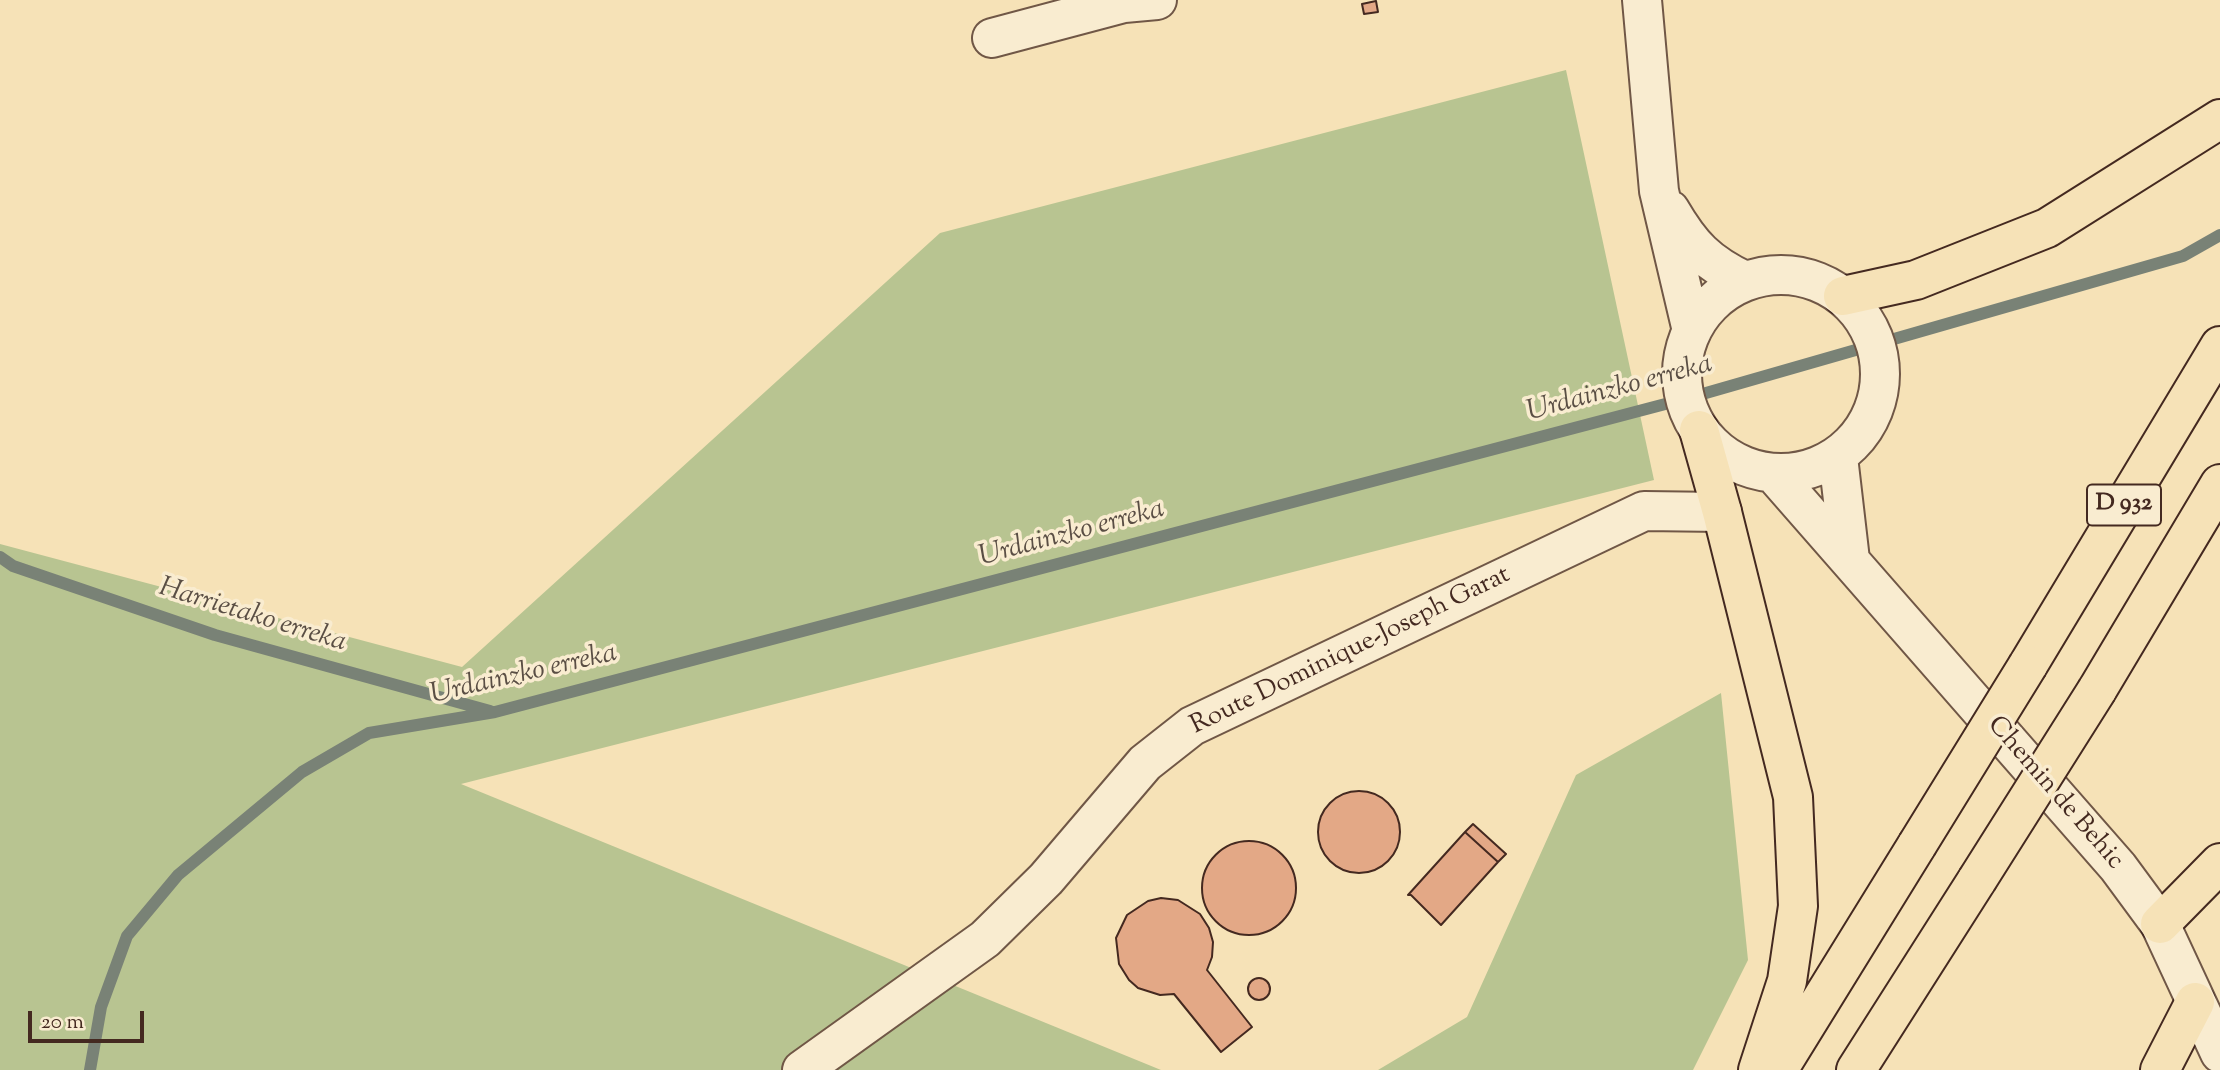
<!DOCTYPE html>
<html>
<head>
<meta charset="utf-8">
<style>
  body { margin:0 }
  #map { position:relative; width:2220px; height:1070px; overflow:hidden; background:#f6e2b7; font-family:"Sorts Mill Goudy",serif }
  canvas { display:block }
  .scale { position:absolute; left:28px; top:1011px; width:116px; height:32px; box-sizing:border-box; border:4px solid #442920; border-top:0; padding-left:9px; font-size:21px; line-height:24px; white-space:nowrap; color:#442920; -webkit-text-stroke:5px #f9ecd0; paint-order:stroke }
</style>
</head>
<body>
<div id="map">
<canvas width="2220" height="1070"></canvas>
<div class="scale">20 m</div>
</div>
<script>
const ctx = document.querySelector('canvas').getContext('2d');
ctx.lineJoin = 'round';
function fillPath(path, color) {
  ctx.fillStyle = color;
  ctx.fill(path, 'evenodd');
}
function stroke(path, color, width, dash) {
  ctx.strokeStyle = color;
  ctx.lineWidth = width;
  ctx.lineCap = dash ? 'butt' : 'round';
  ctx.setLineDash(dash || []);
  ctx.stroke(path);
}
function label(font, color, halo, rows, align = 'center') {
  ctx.font = font + ' "Sorts Mill Goudy",serif';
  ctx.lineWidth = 7;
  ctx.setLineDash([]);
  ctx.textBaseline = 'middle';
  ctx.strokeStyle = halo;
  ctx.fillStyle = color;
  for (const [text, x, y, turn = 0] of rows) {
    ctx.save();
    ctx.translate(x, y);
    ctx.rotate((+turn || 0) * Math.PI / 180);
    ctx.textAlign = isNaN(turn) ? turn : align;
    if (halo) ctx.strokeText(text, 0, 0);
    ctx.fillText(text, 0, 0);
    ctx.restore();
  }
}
const green = new Path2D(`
  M1566,70L1654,480L461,784L1161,1070H0V544L462,667L940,233Z
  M1721,693L1748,960L1693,1070H1378L1467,1017L1576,775Z`);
const stream = new Path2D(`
  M0,557L13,566L215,635L490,711
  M90,1070L101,1007L127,936L178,875L302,772L369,733L495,712L1692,397L2183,256L2220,235`);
const building = new Path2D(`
  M1376,1L1378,12L1364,14L1362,4Z
  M1318 832a41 41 0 1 1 82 0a41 41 0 1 1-82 0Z
  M1473,824L1506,854L1498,862L1465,832Z
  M1465,832L1498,862L1441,925L1411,895H1408Z
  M1202 888a47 47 0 1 1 94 0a47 47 0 1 1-94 0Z
  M1161,898L1178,900L1200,914L1209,928L1213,942L1212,957L1207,970L1252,1027L1221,1052L1174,994L1160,995L1138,988L1129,980L1119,964L1116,938L1127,915L1148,901Z
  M1248 989a11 11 0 1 1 22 0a11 11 0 1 1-22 0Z`);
const minor = new Path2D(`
  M1642,0L1659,191L1692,331
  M992,38L1124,3L1157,0
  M1670,210C1691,246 1707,263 1745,281
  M1682 374a99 99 0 1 1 198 0a99 99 0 1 1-198 0Z
  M1838,457L1850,560
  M1774,474L2118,867L2160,924L2220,1053
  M802,1070L985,939L1046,879L1145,763L1192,726L1644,511L1722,512`);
const highway = new Path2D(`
  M1843,296L1916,280L2047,228L2220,119
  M1699,430L1722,512L1793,797L1798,906L1787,981L1758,1070
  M2028,665L2220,346
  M2097,690L2220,484
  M2160,924L2220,863
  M1778,1070L1917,845
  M1856,1070L1977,880
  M2160,1070L2195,1002`);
const highwayBridge = new Path2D(`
  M1917,845L2028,665
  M1977,880L2097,690`);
const shields = [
  [2124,505,74]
];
const shieldNames = [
  ["D 932",2124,505]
];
const streetNames = [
  ["Route Dominique-Joseph Garat",1351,652,-26],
  ["Chemin de Behic",2054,794,49]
];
const waterNames = [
  ["Urdainzko erreka",1620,390,-15],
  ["Urdainzko erreka",1072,535,-15],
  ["Harrietako erreka",252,617,17],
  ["Urdainzko erreka",524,676,-13]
];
fillPath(green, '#b8c491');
stroke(stream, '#798276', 12);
fillPath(building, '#e3a886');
stroke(building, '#442920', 2);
stroke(minor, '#705746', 42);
stroke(highway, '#442920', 42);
stroke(minor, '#f9ecd0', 38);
stroke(highway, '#f6e2b7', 38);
stroke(highwayBridge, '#442920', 42, []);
stroke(highwayBridge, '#f6e2b7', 38);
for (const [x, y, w] of shields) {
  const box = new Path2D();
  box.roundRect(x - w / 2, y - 20.5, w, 41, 5);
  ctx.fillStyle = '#f9ecd0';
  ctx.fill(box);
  stroke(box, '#442920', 2);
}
label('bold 24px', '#442920', null, shieldNames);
label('26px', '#442920', '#f9ecd0', streetNames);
label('italic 28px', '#5a4e44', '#f9ecd0', waterNames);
</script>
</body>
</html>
